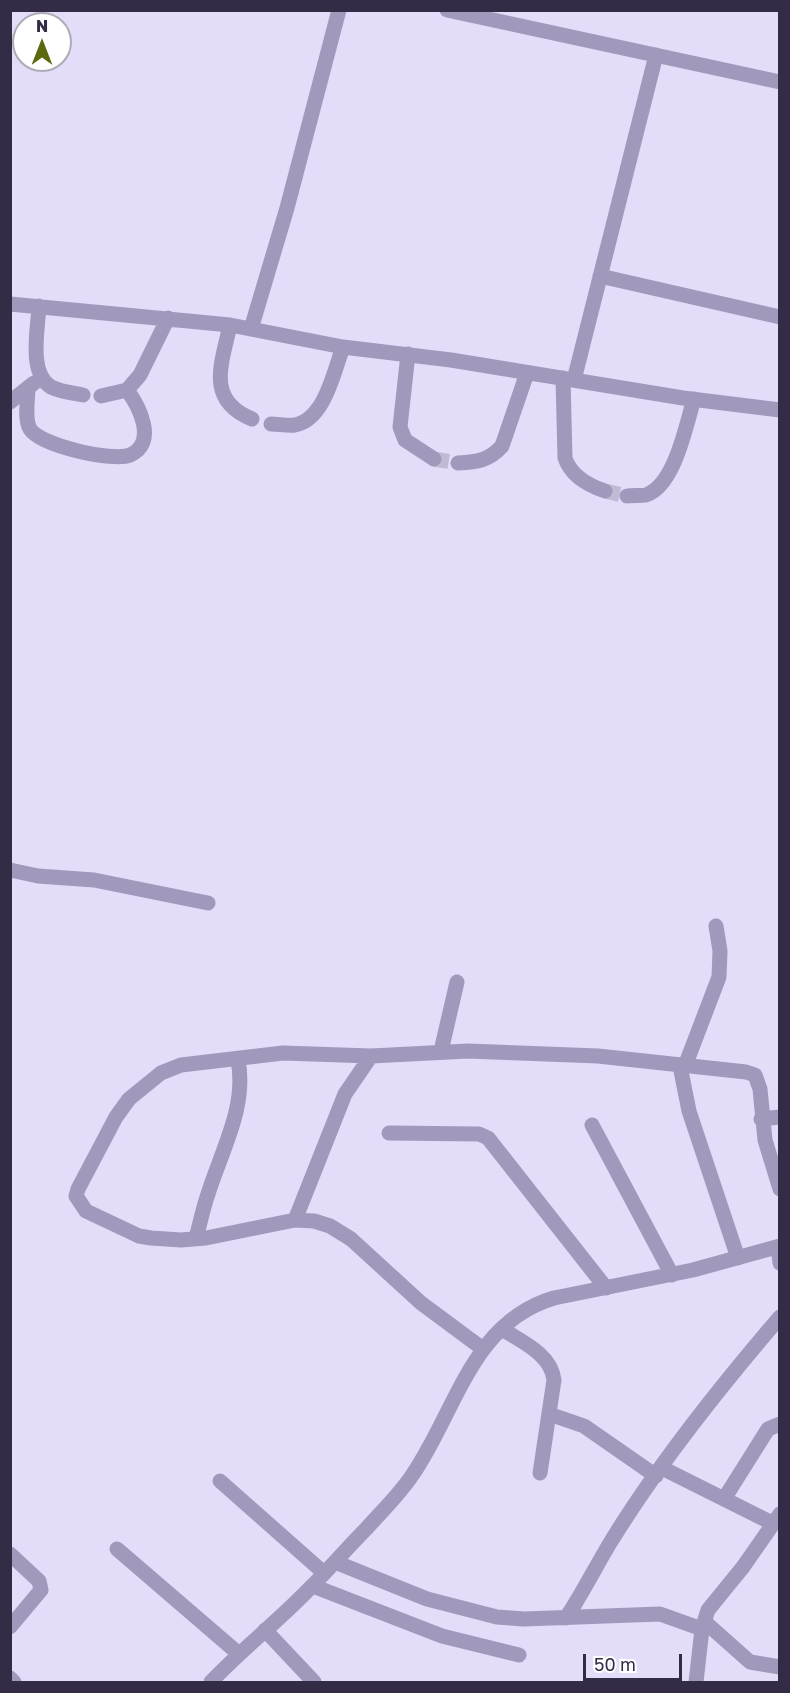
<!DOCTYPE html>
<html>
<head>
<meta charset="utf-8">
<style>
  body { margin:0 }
  #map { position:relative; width:790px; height:1693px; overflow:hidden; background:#e3ddf9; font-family:"Golos Text",sans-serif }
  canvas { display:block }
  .frame { position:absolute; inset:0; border:12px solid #342c47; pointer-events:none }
  .north { position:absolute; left:12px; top:12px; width:60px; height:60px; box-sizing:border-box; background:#fff; border:2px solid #aeabb5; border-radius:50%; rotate:0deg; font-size:16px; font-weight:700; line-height:24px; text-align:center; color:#342c47 }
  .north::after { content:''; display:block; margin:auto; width:21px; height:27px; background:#5e680c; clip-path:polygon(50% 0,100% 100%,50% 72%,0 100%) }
  .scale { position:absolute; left:583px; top:1654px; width:99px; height:27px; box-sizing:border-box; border:3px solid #342c47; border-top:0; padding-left:8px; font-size:18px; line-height:21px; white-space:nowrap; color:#342c47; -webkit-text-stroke:4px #fff; paint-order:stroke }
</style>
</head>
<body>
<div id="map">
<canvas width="790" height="1693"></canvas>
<div class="frame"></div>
<div class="north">N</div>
<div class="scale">50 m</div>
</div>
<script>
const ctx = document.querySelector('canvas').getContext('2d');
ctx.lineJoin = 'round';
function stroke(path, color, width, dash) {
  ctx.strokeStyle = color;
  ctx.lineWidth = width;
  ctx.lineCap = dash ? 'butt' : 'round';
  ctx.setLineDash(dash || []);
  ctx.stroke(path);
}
const minorTunnel = new Path2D(`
  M434,459L458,463
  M605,491L627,496`);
const minor = new Path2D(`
  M447,10L780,82
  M600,276L780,317
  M10,304L230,325L343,347L451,360L683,398L780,410
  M39,306C38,329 28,373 51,387C61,392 73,393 83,395
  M230,325C222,363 205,400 252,419
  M251,329L287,208L339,10
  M408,354L400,427L405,440L434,459
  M563,378L565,458C571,476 587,485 605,491
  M574,380L656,55
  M28,388C28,400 24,418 30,429C41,446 113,462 130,455C158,443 139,406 127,390
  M101,396L127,390L140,375L168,318
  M10,402L34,383
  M271,424C278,424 288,426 295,425C325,419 334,371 343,347
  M458,463C476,462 489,461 502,446L527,373
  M627,496C632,495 641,496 646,495C675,485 686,425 694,399
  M10,870L38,876L94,880L208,903
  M441,1051L457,982
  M680,1066L689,1111L738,1258
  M685,1066L719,977L720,951L716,926
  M761,1119L780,1117
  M592,1125L672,1275
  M389,1133L479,1134L488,1138L606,1288
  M295,1220L345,1094L371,1056
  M196,1238C200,1224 203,1208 208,1194C222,1149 247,1107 238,1060
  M778,1247L780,1263
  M502,1329C522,1342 551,1354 554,1380L540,1473
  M483,1349L421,1303L351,1239L330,1226L314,1221L295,1220L206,1238L181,1240L151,1238L139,1236L86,1211L76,1196L78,1189L116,1117L129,1099L161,1073L181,1065L283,1053L371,1056L468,1051L598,1056L746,1072L755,1075L760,1089L765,1140L780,1189
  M549,1414L584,1426L656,1476
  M662,1468L774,1524
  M220,1481L324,1573
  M724,1499L768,1429L780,1424
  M117,1549L239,1654
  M10,1554L39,1581L41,1590L10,1627
  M335,1562L427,1599L497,1617L524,1619L660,1614L702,1629
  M313,1586L442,1636L519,1655
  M566,1618C582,1594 595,1568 610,1543C659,1463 719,1388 780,1317
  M705,1622L750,1662L780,1667
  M265,1630L314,1682
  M10,1678L14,1682
  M211,1682C243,1648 281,1619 313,1585C331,1567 348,1547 366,1529C382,1511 400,1494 413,1474C456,1411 472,1322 554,1298L693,1270L780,1246
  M696,1682L702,1629L708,1610L743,1567L780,1514`);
stroke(minorTunnel, '#c0bad5', 15, [15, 8]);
stroke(minor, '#a199bb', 15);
</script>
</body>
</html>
